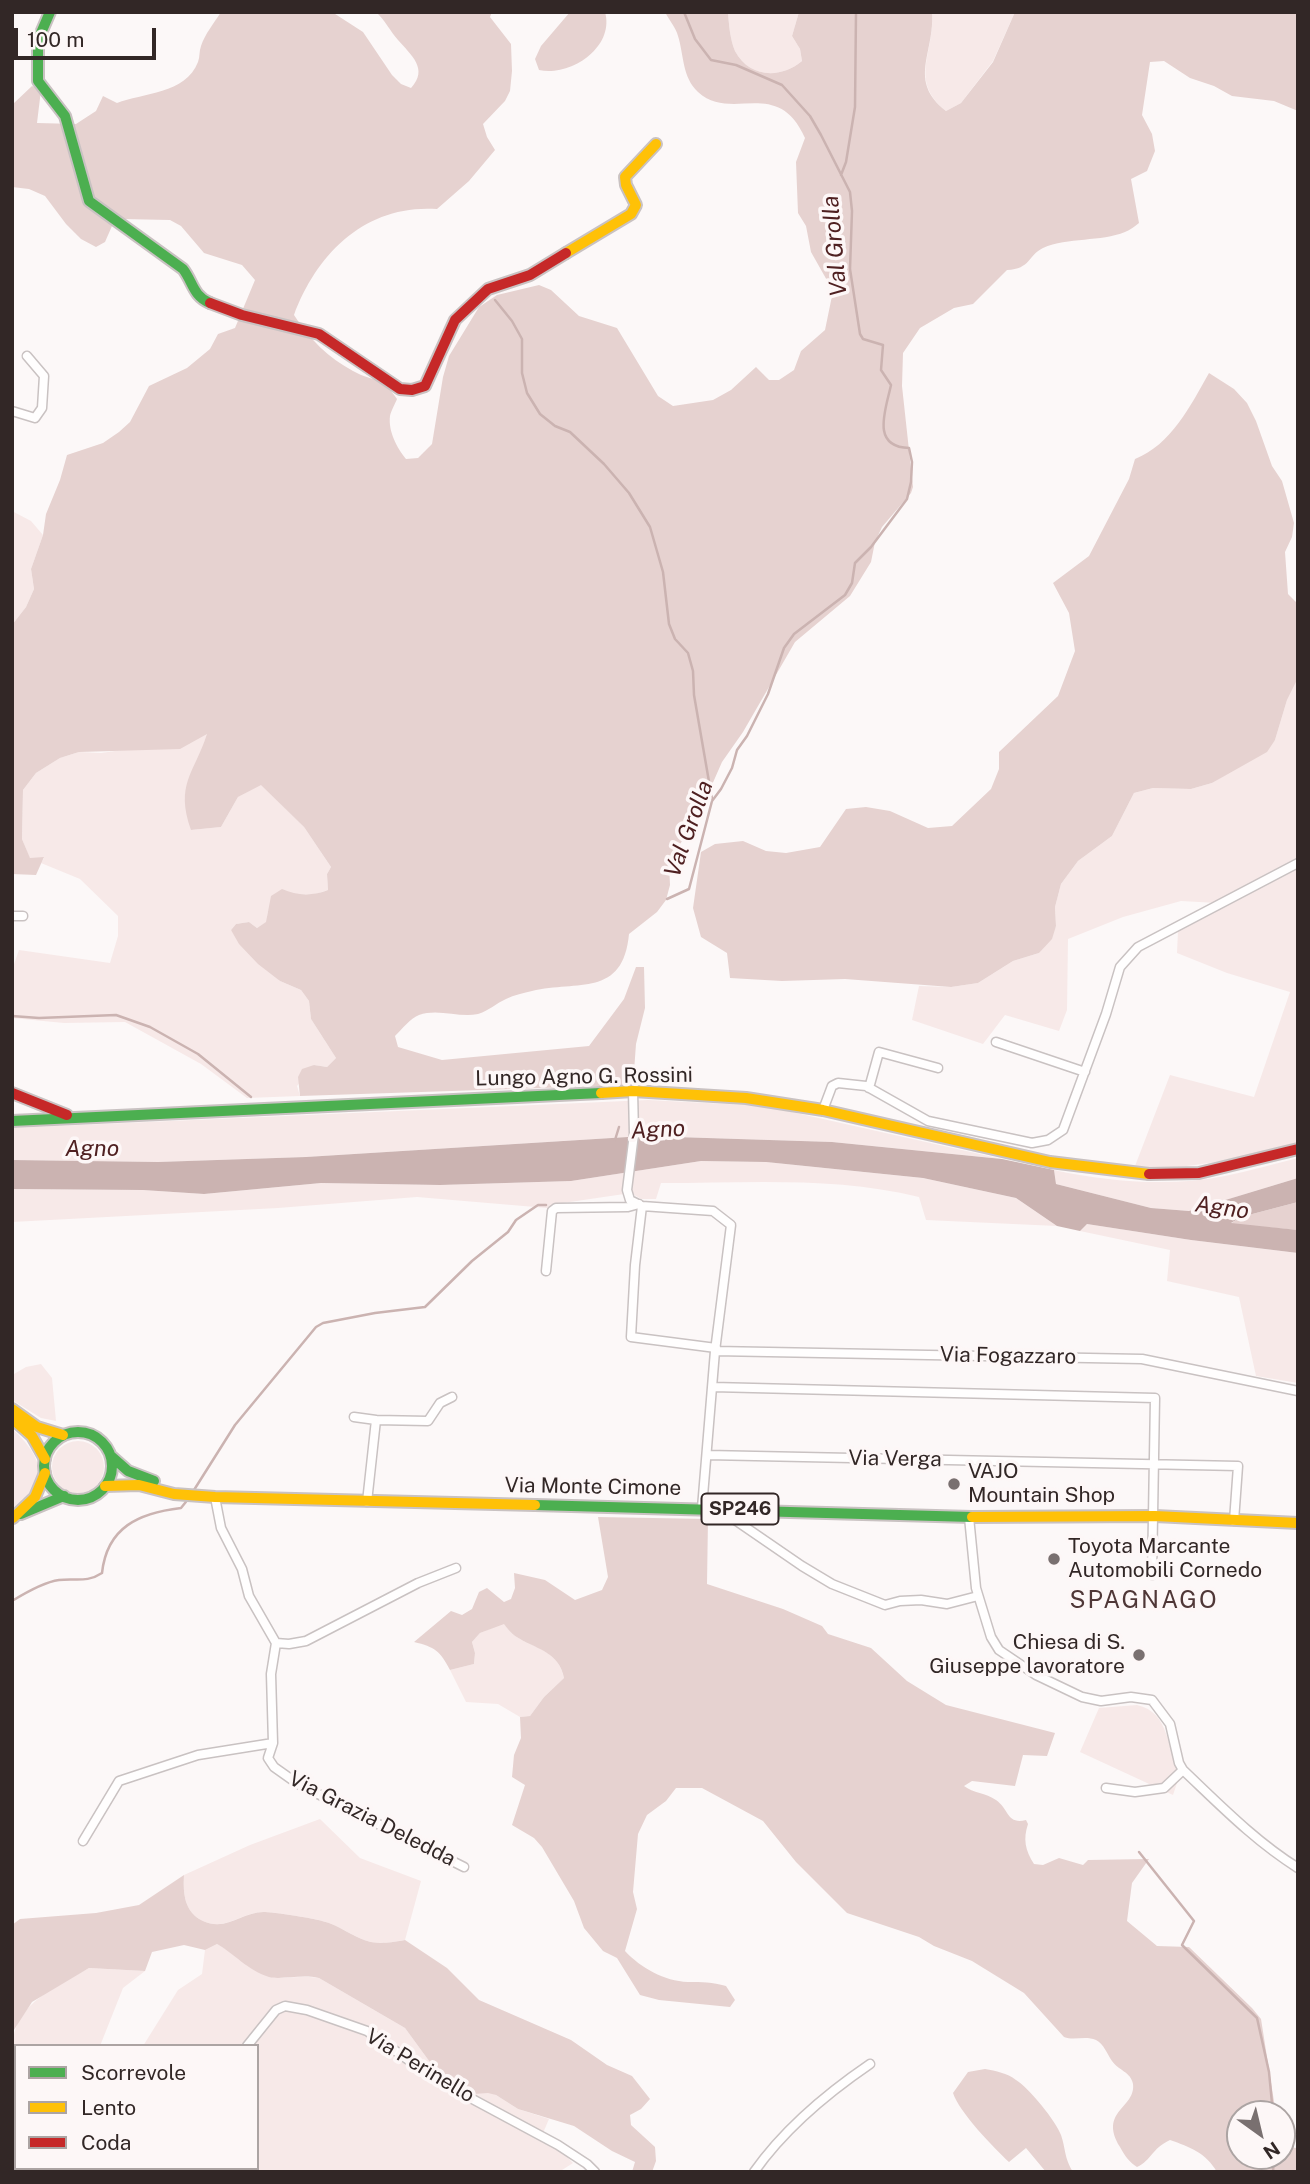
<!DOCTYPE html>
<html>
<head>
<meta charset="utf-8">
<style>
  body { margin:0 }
  #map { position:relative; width:1310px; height:2184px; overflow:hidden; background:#fcf8f8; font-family:"Public Sans",sans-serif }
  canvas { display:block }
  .frame { position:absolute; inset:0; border:14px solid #322726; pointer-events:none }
  .legend { position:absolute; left:14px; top:2044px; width:245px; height:126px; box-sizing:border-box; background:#fdf7f7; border:2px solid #aca4a3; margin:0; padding:9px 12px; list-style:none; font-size:21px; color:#322726 }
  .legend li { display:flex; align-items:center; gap:14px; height:35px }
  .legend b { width:35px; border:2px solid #aca4a3 }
  .north { position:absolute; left:1226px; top:2100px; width:70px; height:70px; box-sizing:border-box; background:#fdf7f7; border:2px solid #aca4a3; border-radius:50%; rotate:146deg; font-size:19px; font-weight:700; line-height:28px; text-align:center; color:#322726 }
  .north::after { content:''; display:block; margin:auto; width:24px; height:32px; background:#797070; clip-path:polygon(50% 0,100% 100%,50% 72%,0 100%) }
  .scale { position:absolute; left:14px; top:28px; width:142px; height:32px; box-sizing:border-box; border:4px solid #322726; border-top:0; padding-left:9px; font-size:21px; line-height:24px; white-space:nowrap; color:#322726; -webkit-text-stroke:5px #fdf7f7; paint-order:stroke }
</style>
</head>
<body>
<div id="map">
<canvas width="1310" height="2184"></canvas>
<div class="frame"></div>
<ul class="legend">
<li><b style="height:9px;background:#4caf50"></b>Scorrevole</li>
<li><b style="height:9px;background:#ffc107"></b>Lento</li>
<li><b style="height:9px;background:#c62828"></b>Coda</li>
</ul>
<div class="north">N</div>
<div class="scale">100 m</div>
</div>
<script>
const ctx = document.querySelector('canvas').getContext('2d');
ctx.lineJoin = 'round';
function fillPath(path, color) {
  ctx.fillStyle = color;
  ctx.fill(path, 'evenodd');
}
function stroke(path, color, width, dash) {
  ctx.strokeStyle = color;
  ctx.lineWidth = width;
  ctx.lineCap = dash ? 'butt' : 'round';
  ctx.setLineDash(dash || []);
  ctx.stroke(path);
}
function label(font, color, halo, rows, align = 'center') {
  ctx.font = font + ' "Public Sans",sans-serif';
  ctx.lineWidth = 7;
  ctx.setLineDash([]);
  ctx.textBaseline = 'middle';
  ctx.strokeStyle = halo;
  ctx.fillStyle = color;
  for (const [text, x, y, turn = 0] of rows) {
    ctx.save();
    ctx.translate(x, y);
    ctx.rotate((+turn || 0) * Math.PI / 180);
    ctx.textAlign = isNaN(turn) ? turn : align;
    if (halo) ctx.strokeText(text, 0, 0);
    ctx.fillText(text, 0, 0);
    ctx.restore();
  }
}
const green = new Path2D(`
  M728,12H799L792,36L800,49L802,61C781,79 749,78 735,51C730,40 729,25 728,12Z
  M932,12H1015L993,61L961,103L946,111C908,80 935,54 932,12Z
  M12,511L31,521L43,535L31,569L34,589L26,607L12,625Z
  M1298,678V857L1217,903L1181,901L1123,917L1068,939L1067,1010L1059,1031L1005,1015L983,1044L912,1020L919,986L951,987L978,983L1013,961L1039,953L1056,926L1055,907L1061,884L1078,861L1112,836L1134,793L1153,788L1191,789L1212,783L1233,770L1275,740L1287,700Z
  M208,732L191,830L221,827L238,797L261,784L304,827L331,867L327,874L328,890C313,896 297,896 282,890L268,911L267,922L257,928L249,922L236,924L231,930L280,981L301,990L309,1001L311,1019L336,1058L327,1067L314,1065L297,1086L300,1096L247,1098L201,1064L125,1022L64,1023L12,1018V970L19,950L110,963L118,936V916L80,879L41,863L44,858L30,859L22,839L23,790L36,773L60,758L79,752L101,753L122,750Z
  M1298,867V1142C1244,1156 1192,1172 1135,1166L1170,1075L1254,1097L1290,992L1227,973L1177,953L1178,931Z
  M648,1100L765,1106L1002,1159L832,1142L644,1136L306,1157L158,1162L12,1160V1128Z
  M1298,1158V1178L1189,1211L1151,1208L1056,1184L1054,1170C1109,1182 1170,1187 1225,1176C1249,1171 1273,1164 1298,1158Z
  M701,1161L766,1162L923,1178L1016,1198L1057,1226L926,1220L919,1197C835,1176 746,1183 661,1183L656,1199H641L631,1193L563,1203L547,1208L417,1197L278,1208L12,1222V1189L143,1190L204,1194L321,1183L440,1185L571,1181Z
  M1087,1224L1191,1240L1298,1253V1383L1256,1376L1239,1297L1167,1281L1170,1250L1080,1231Z
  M41,1364L52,1378L56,1421L41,1418L12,1400L14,1374L26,1367Z
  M12,1429C29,1443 50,1470 33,1492C28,1500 19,1506 12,1512Z
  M52 1467a26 26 0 1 1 52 0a26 26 0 1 1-52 0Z
  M504,1623C507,1628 511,1633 515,1636C536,1649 558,1650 564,1678L544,1697L530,1716L520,1717L498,1704L466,1702L450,1670L474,1664L475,1653L472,1642L480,1633Z
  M1137,1705C1170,1712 1167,1750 1180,1774L1173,1795L1080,1752L1099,1708Z
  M320,1819L360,1858L421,1881L405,1940C368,1947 366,1941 334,1925C323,1919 279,1913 265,1912C243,1911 226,1932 203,1921C184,1912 183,1893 184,1875L250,1845Z
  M217,1944C235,1953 249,1969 269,1976C279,1980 304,1975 319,1978L405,2028L432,2065L448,2075L496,2095L518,2109L549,2119L543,2133L573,2163L559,2172H256L250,2168H257V2046H143L178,1990L202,1974L205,1950Z
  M89,1968L145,1971L123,1988L100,2046H16V2063C1,2010 50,1990 89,1968Z`);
const forest = new Path2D(`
  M221,12H332L363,32L392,75L401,84L411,88C429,69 411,55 398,40C390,31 385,20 376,12H492L490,17L511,44L512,71L510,91L505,101L483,124L487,137L495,150L469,181L437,209C366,204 317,253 294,315C309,339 329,358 353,371C375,383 381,375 397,399C395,404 391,411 390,416C388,431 397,448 406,459L418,458L432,444L443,377L449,356L479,307L497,295L539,285L551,290L579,316L617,328L658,396L673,406L713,400L731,390L756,367L769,380H779L794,370L801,351L825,330L833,291L811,252L806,226L798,213L796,162L805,138C777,76 732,123 698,92C682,77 684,55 678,36C676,28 669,20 665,12H728C729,25 730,39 735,51C749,78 781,79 802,61L800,49L792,36L799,12H932C935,54 907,80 946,111L961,103L993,62L1015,12H1298V111L1274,101L1232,96L1214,86L1190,78L1164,61L1150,62L1142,115L1152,134L1155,151L1147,171L1131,179L1139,223C1135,226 1130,230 1125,232C1101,242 1068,237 1043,248C1028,255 1031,269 1007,270L973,304L954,308L920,328L903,353L902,386L913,487L911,493L882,527L875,542L871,562L850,596L795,642L743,732L722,762L711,787L694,811L687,832L669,864L670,885L666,900L657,912L629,934C623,998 578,980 532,991C524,993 514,995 506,999C497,1003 488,1011 478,1014C459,1018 438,1008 419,1015C411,1018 402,1029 395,1036L398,1047L442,1060L589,1046L624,999L636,967H644L645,1008L636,1044L633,1085L300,1096L298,1077L302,1069L314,1065L327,1067L336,1058L311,1019L309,1001L301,990L280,981L258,964L239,944L231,930L236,924L249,922L257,928L266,922L271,896L282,889C297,896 313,896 328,890L327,874L331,867L304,827L261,785L238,797L221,827L191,830C175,784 194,774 207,734L180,749L79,752L60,758L36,773L23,790L22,839L30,858L44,857L36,875L12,874V625L26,607L34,589L31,569L43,535L46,514L60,480L67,455L103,443L119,432L130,422L149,386L187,368L210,349L218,334L235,328L255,280L242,265L204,253L181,226L170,220L122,219L112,226L105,242L96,247L81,239L66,224L45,196L29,189L12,187V105L32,86L41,90L37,123L76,124L96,111L103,96L117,103C142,93 186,94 198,62C200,57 199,51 201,46C205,34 214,23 221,12Z
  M570,12H605C615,47 571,77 539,70L535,59L541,46Z
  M1209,373L1234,389L1247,403L1256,421L1272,466L1282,481L1294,523L1292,537L1285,552L1288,594L1298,604V678L1287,700L1275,740L1267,752L1212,783L1191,789L1153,788L1134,793L1112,836L1078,861L1061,884L1055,907L1056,926L1052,939L1039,953L1013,961L978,983L951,987L845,979L782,981L730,978L727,953L701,937L693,908L701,852L715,844L743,841L766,851L786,853L820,847L846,809L866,807L890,811L928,828L952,826L991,789L999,769V752L1058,696L1075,651L1069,613L1053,583L1089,556L1129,479L1135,459C1171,445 1191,405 1209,373Z
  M1298,1202V1230L1230,1224L1241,1217Z
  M598,1517L708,1519L707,1584L783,1609L822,1626L828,1634L871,1648L907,1681L946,1705L1055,1733L1047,1756L1023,1755L1015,1786L972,1781L964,1786C973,1793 986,1793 996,1800C1009,1809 1007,1825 1026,1820L1028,1824C1023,1839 1025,1850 1034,1864L1043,1865L1059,1858L1083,1865L1088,1860L1149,1859L1132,1883L1127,1921L1157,1946L1189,1947L1252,2008L1261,2019L1276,2114H1240V2156H1282V2142L1284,2147L1298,2148V2172H1217C1206,2153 1190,2147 1170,2140C1151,2149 1152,2160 1137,2167C1129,2162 1125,2156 1120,2147C1098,2111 1136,2108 1133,2084C1131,2072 1118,2070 1112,2061C1107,2054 1104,2044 1096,2040C1085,2035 1075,2041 1064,2037L1024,1993L972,1961L934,1946L919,1937L847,1913L796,1862L763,1821L702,1788H676L666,1801L647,1815L638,1834L633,1892L637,1909L625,1951C641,1968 664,1981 688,1982C702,1982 712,1982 726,1986L735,2000L730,2007L659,2000L640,1995L617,1958L603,1951L584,1928L574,1901L542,1847L534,1838L512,1825L525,1785L512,1777L514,1755L521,1738L520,1717L530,1716L544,1697L564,1678C559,1651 535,1649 515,1636C511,1633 507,1628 504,1624L480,1633L472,1642L475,1653L474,1664L450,1670C440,1651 435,1647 414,1642L451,1611L462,1615L472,1609L479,1592L487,1588L504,1602L511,1599L515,1588L514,1573L545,1580L575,1600L602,1590L608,1577Z
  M184,1875C183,1893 184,1912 203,1921C227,1932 243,1911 265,1912C279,1913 323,1919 334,1925C366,1941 368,1947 405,1940L447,1968L479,2000L571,2040L607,2065L632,2076L650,2099L641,2109L630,2115L631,2125L655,2147L656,2161L652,2172H632L635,2162L612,2151L574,2126L518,2109L496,2095L488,2093L473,2094L432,2065L405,2028L319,1978C302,1974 281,1980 269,1977C247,1970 235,1954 217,1944L205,1950L184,1945L152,1952L145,1971L89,1968L32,2002L12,2033V1925L20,1919L96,1913L139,1905Z
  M12,2051L16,2063V2168H58L67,2172H15L12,2170Z
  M985,2069C996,2071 1007,2073 1016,2080C1029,2088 1056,2121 1061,2135C1066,2150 1064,2157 1073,2172H1046L1026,2148L1009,2162C994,2148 959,2112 953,2093L968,2072Z`);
const water = new Path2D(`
  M644,1136L832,1142L1002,1159L1054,1170L1056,1184L1151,1208L1189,1211L1298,1178V1202L1241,1217L1231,1223L1298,1230V1253L1191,1240L1087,1224L1080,1231L1057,1226L1016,1198L923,1178L766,1162L701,1161L571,1181L440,1185L321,1183L204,1194L143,1190L12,1189V1160L158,1162L306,1157Z`);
const stream = new Path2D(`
  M841,175L846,162L855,107L856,12
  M495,300L512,321L522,339V373L527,393L540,414L555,426L570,432L604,464L629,493L650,527L663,572L669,624L675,639L688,653L693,671L694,695L712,799
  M667,899L689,889L712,801L721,789L732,768L737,750L747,736L768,694L784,648L794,634L845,595L852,583L855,563L871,547L907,499L911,482L912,462L909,448C870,447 886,409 891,385L881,370L883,345L863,339L860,334L850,269L852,211L850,192L821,135L810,116L782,85L736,65L711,60L695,39L684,12
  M12,1016L39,1018L116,1015L150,1027L198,1054L251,1097
  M615,1140L619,1127
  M194,1490L235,1425L316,1327L323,1323L375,1313L425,1307L472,1261L508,1232L516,1220L538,1205H546
  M12,1601C25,1593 44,1582 59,1580C76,1578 87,1583 102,1573C107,1527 139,1513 181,1508L189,1498
  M1139,1852L1194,1921L1182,1945L1257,2018L1269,2072L1273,2114
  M12,2148L16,2152
  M34,2168L38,2172
  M1273,2172L1274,2156`);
const street = new Path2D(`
  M12,411L35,418L42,408L44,376L27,356
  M12,916H23
  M996,1042L1085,1072
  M869,1088L879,1052L938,1068
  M633,1091L634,1134L627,1190L630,1200L642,1206L713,1211L731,1225L715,1351L702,1508
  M823,1110L832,1086L838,1083L866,1086L928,1121L1032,1143L1048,1140L1063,1130L1106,1014L1120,967L1138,947L1298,863
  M642,1206L635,1265L631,1337L716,1348
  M546,1271L552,1211L556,1208L628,1207L639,1204
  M715,1351L1142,1359L1298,1391
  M713,1387L1155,1398L1152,1575
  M354,1417L376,1420L367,1502
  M376,1420L428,1421L440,1403L452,1397
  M707,1455L1238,1466L1234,1521
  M215,1497L221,1528L242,1569L249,1596L276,1643L271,1674L273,1743L268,1758L274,1767L298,1784L464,1867
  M719,1509L802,1566L832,1584L885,1605L900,1601L921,1600L947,1604L978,1596
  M969,1517L976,1588L991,1637L999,1650L1036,1675L1082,1697L1101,1701L1131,1697L1152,1700L1170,1724L1179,1763L1183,1770C1220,1805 1255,1841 1298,1868
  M276,1643L289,1644L306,1641L418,1583L456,1568
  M1106,1788L1135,1792L1164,1788L1183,1770
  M83,1841L119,1781L198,1755L273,1743
  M247,2046L276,2010L285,2006L307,2010L367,2031L437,2080L558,2145L587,2164L595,2172
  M157,2172L159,2168
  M754,2172C785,2128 826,2094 870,2064`);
const fast = new Path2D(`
  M50,12L38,40V81L65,116L89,201L183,269C193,282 193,296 210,303
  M12,1121L601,1093
  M44 1466a34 34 0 1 1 68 0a34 34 0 1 1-68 0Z
  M111,1456L128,1471L154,1481
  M535,1505L972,1517
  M21,1514L64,1496`);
const slow = new Path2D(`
  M566,253L631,214L636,205L626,185L625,177L656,144
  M601,1093L633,1091L746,1098L823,1110L1050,1162L1149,1174
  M12,1409L37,1427L63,1435
  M15,1421L32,1436L45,1459
  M105,1486L139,1485L174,1494L215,1497L535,1505
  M972,1517L1155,1516L1298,1523
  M13,1518L35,1497L45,1473`);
const jam = new Path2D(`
  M210,303L242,315L319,334L400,389L412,390L425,386L455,320L488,289L530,275L566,253
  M12,1093L67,1115
  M1149,1174L1199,1173L1298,1149`);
const markers = [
  [954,1484,7,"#797070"],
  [1054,1559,7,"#797070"],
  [1139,1655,7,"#797070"]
];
const shields = [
  [740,1509,77]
];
const shieldNames = [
  ["SP246",740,1509]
];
const streetNames = [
  ["Lungo Agno G. Rossini",584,1077,-1],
  ["Via Fogazzaro",1008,1356,1],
  ["Via Verga",895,1459,1],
  ["Via Monte Cimone",593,1487,1],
  ["Via Grazia Deledda",372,1819,27],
  ["Via Perinello",420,2066,31]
];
const poiNames = [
  ["VAJO",968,1472],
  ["Mountain Shop",968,1496],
  ["Toyota Marcante",1068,1547],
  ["Automobili Cornedo",1068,1571],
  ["Chiesa di S.",1125,1643,"right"],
  ["Giuseppe lavoratore",1125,1667,"right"]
];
const waterNames = [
  ["Val Grolla",835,246,-95],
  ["Val Grolla",689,829,-70],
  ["Agno",658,1130,-3],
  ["Agno",92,1149],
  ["Agno",1222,1208,8]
];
const quarterNames = [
  ["SPAGNAGO",1144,1601]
];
fillPath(green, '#f7e9e8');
fillPath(forest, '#e6d2d0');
fillPath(water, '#cbb3b1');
stroke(stream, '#cbb3b1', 2.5);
stroke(street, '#c9c2c2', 11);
stroke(fast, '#c9c2c2', 14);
stroke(slow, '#c9c2c2', 14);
stroke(jam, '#c9c2c2', 14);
stroke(street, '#fffefe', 8);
stroke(fast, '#4caf50', 10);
stroke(slow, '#ffc107', 10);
stroke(jam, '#c62828', 10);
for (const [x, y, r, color] of markers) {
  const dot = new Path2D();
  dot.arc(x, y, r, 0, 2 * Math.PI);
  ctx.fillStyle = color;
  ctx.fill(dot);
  stroke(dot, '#fdf7f7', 2.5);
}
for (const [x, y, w] of shields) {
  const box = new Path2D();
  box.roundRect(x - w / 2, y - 15.5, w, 31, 5);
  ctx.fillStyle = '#fdf7f7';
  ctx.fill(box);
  stroke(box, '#322726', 2);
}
label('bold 19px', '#322726', null, shieldNames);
label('21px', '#322726', '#fdf7f7', streetNames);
label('21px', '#322726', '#fdf7f7', poiNames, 'left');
label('italic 23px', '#4f2021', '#fdf7f7', waterNames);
ctx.letterSpacing = '2px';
label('24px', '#4f3737', '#fdf7f7', quarterNames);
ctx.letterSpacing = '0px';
</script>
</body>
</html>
